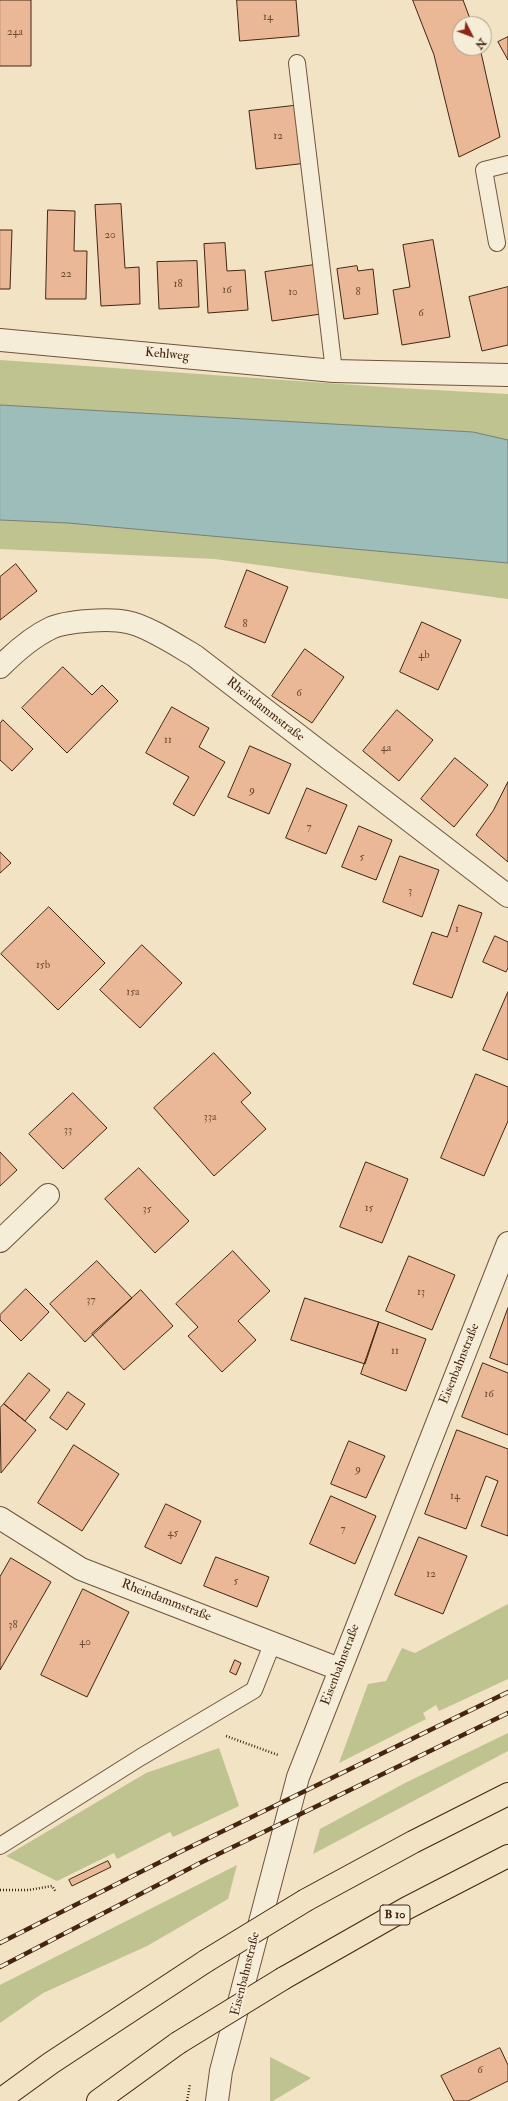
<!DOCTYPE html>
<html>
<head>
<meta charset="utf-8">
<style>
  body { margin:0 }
  #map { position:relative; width:508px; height:2101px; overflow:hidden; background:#f1e3c3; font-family:"IM FELL Double Pica",serif }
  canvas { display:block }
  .north { position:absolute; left:452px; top:16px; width:40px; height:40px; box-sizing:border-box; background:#f6edd8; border:1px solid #af9d88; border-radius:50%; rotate:132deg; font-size:11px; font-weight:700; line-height:16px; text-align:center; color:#44250f }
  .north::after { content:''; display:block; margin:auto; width:14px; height:18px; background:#8f2418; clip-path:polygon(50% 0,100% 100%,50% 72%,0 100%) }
</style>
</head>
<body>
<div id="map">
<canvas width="508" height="2101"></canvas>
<div class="north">N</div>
</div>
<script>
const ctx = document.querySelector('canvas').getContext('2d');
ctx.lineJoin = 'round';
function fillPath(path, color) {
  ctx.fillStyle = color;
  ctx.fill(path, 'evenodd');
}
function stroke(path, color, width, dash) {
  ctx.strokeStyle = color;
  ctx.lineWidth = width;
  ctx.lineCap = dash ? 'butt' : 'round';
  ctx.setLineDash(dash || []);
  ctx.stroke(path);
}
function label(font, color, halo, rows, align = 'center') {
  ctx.font = font + ' "IM FELL Double Pica",serif';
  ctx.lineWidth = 4;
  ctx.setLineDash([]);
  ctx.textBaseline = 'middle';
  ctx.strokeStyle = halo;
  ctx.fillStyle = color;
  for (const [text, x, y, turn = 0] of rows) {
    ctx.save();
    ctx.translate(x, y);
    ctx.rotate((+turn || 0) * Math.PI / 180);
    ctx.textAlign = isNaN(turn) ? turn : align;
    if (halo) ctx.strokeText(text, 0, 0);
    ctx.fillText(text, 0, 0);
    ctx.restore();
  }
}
const green = new Path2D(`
  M0,360L398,388L508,394V599L215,559L0,549Z
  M508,1604V1679L439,1711L436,1705L423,1713L426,1719L339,1763L368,1684L386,1681L402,1648L415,1653Z
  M508,1733V1751L313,1854L320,1829L405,1783Z
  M219,1748L239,1806L173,1837L170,1832L117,1859L114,1853L57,1881L6,1856L146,1773Z
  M237,1865L228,1899L147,1946L43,1993L0,2023V1985Z
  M270,2057L311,2078L273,2101H270Z`);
const water = new Path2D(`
  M0,405L473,432L508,440V563L68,523L0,520Z`);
const building = new Path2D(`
  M0,0H31V66H0Z
  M237,0H296L299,36L240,41Z
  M413,0H463L472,24H460V48H480L500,137L459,157L434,55Z
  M508,37V60L498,42Z
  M301,105L307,163L256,169L249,111Z
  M121,204L125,268L139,267L140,304L101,306L95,205Z
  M48,210L75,211L74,251H87L86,299H46Z
  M0,230H12L10,289H0Z
  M433,240L450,337L402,345L393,290L410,287L403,245Z
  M225,243L227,271L245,270L248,310L208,313L204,244Z
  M197,261L199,307L159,309L157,262Z
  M314,265L321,314L272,321L265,272Z
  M357,266L358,271L373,269L378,314L344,319L337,269Z
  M508,287V345L482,351L469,297Z
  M16,564L37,591L0,620V577Z
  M247,570L288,587L265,643L225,627Z
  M422,622L461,640L438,690L400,672Z
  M305,649L344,677L312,723L272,696Z
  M63,667L92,695L102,685L118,701L67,753L22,708Z
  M172,707L209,728L199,747L225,762L194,816L173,804L189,777L146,753Z
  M397,710L433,740L399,781L363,751Z
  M3,720L33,749L12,771L0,760V724Z
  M250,746L291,764L269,814L228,797Z
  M455,758L488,785L454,827L421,799Z
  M508,782V862L476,835L493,811Z
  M307,788L347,805L326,854L286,838Z
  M359,826L392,840L376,880L342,867Z
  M0,852L11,863L0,873Z
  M400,856L439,870L422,917L383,902Z
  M459,905L482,913L452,998L413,984L432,932L447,937Z
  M49,907L105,963L58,1010L1,954Z
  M495,936L508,942V968L506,972L483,962Z
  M142,945L182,983L140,1028L100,990Z
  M508,992V1060L483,1050Z
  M214,1053L251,1093L241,1102L266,1129L214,1176L154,1108Z
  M476,1074L508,1087V1121L484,1176L441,1158Z
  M73,1093L107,1128L63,1169L29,1134Z
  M0,1152L17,1170L0,1186Z
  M366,1162L408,1179L382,1243L340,1227Z
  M139,1168L189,1221L155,1253L105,1199Z
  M233,1251L270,1291L238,1321L256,1340L222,1372L188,1336L198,1327L176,1304Z
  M409,1256L455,1275L432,1330L386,1311Z
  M97,1261L132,1298L85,1342L50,1304Z
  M26,1289L49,1312L21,1341L0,1320V1315Z
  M141,1290L173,1326L124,1370L92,1334Z
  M305,1298L379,1322L365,1364L291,1340Z
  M508,1308V1365L490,1358Z
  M379,1322L426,1339L406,1391L361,1374Z
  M483,1363L508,1373V1435L462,1417Z
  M29,1373L50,1390L25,1421L4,1404Z
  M68,1392L85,1404L67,1430L50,1418Z
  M4,1404L36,1430L1,1473L0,1408Z
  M457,1430L508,1449V1536L481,1526L498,1481L486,1476L466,1529L425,1514Z
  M349,1441L385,1456L366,1498L331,1484Z
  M74,1445L119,1474L82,1531L38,1503Z
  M331,1496L376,1516L355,1564L310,1544Z
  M166,1504L201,1521L181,1564L145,1547Z
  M419,1537L467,1556L443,1614L395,1595Z
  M216,1557L269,1577L257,1607L204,1586Z
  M11,1558L51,1582L0,1670V1577Z
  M83,1589L129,1612L87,1697L41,1675Z
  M235,1660L241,1663L236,1675L230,1672Z
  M108,1861L111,1867L72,1886L69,1880Z
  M500,2048L508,2065V2081L468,2101H454L441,2076Z`);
const path = new Path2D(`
  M226,1736L278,1755
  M0,1890H29L52,1886L56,1892
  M187,2101L190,2084`);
const service = new Path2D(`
  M297,63L334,371
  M497,243L484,170L508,164
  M0,1846L141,1757L254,1690L273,1642`);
const minor = new Path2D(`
  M0,340L334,371L508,375
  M0,667C15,652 32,637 51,628C66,621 110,618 127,622C146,625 178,646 195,656L508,896
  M0,1241L48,1195
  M0,1518L81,1569L339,1669
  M217,2101L221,2071L298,1777L508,1243`);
const trunk = new Path2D(`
  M306,1900L413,1842L508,1794
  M284,1978L407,1908L508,1856
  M0,2100L51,2063L206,1961
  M98,2101L178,2043`);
const rail = new Path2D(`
  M0,1943L182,1851L508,1692
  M0,1967L200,1863L508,1713`);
const trunkBridge = new Path2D(`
  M206,1961L306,1900
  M178,2043L284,1978`);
const numberNames = [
  ["14",268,18],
  ["24a",15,33],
  ["12",278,137],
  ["20",110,236],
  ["22",66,275],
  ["18",178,285],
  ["16",227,291],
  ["10",293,293],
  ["8",358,293],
  ["6",421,314],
  ["8",245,625],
  ["4b",424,656],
  ["6",299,694],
  ["11",168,741],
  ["4a",386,749],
  ["9",252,791],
  ["7",309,828],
  ["5",362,858],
  ["3",410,892],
  ["1",457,930],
  ["15b",43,966],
  ["15a",133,993],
  ["33a",210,1118],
  ["33",68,1131],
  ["15",369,1209],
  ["35",147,1210],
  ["13",421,1293],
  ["37",91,1301],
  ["11",395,1352],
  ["16",489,1395],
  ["9",358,1470],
  ["14",455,1497],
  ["7",343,1530],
  ["45",173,1534],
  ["12",431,1575],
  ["5",236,1582],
  ["38",13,1626],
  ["40",85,1643],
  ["6",480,2071]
];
const shields = [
  [395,1915,30]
];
const shieldNames = [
  ["B 10",395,1915]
];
const streetNames = [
  ["Kehlweg",167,355,5],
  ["Rheindammstraße",265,710,38],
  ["Eisenbahnstraße",460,1364,-68],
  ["Rheindammstraße",166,1601,21],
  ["Eisenbahnstraße",341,1665,-69],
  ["Eisenbahnstraße",246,1974,-76]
];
fillPath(green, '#bec390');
fillPath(water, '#9cbdb9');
stroke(water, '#798075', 1);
fillPath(building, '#eab897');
stroke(building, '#44250f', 1);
stroke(service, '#6f543c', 18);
stroke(minor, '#6f543c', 24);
stroke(trunk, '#44250f', 24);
stroke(path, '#44250f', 2.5, [1, 2]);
stroke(service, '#f6edd8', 16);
stroke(minor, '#f6edd8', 22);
stroke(trunk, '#f1e3c3', 22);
stroke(rail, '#44250f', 4.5);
stroke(rail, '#f6edd8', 3, [9]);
stroke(trunkBridge, '#44250f', 24, []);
stroke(trunkBridge, '#f1e3c3', 22);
label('11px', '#6e4a31', null, numberNames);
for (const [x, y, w] of shields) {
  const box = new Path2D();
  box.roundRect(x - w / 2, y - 10, w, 20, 3);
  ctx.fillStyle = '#f6edd8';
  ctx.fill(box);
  stroke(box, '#44250f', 1);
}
label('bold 12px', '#44250f', null, shieldNames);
label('13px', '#44250f', '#f6edd8', streetNames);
</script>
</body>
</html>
